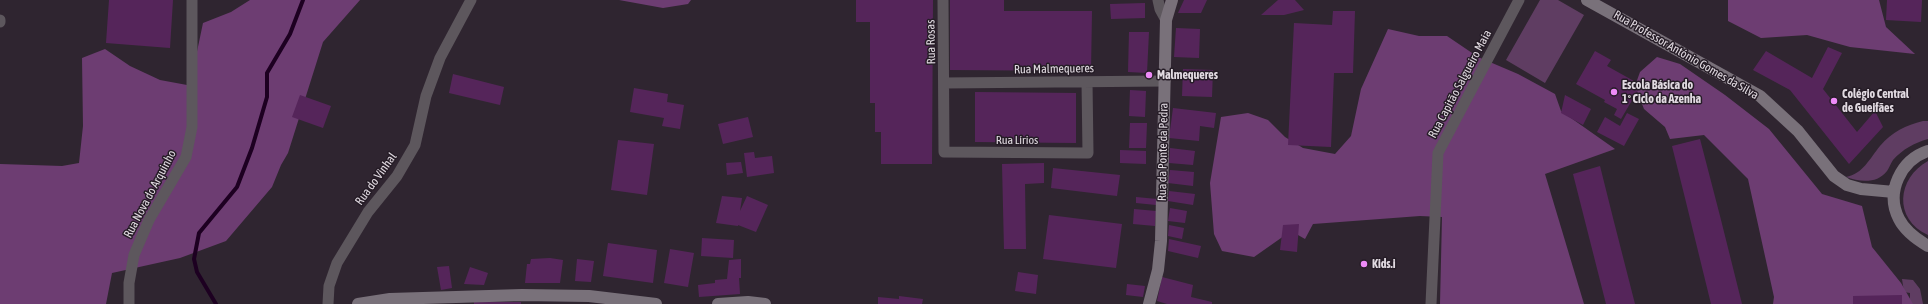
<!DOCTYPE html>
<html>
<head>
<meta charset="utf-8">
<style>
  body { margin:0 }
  canvas { display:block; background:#2f2530 }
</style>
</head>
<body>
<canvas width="1928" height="304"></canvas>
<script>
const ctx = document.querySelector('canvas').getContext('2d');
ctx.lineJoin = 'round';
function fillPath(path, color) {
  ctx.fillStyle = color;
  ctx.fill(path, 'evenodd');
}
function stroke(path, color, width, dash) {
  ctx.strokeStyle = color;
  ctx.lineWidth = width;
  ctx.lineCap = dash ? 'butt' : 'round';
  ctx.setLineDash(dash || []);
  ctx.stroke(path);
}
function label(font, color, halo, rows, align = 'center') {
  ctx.font = font + ' "Asap Condensed",sans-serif';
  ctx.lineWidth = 3;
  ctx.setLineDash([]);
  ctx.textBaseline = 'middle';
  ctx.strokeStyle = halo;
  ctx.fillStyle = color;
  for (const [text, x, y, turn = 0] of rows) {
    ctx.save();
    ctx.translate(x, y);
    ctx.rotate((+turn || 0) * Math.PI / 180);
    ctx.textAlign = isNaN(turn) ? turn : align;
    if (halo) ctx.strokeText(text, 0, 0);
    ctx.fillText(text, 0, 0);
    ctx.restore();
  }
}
const green = new Path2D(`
  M1540,0H1558L1584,15L1545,83L1506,60Z
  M1923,121H1928V139C1914,143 1903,149 1893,160C1891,163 1889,168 1887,171C1877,184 1860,182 1846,177C1863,174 1870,158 1880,146C1892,132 1906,125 1923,121Z
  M1928,161V235C1893,219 1897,178 1928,161Z
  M1902,279L1913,280L1920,289L1923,304H1910V293L1904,292Z`);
const forest = new Path2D(`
  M250,0H360L323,42L288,153L281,165L272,187L226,241L180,258L112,273L106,304H0V164L62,166L79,163L83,126L82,58L105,49L130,66L160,80L187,85L194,66L203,23L231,12Z
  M619,0H691L688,4L663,8Z
  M1728,0H1879L1886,27L1915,54L1850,47L1807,35L1761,38L1728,21Z
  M1388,29L1419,36H1447L1478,57L1518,74L1555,94L1561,111L1615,149L1545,174L1584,304H1440L1442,217L1420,216L1313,224L1305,239L1291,231L1254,257L1222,251L1214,234L1210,183L1221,117L1248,113L1268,120L1285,137L1303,148L1335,154L1351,136L1361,89Z
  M1657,57L1680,64L1725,95L1769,129L1822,194L1862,206L1872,247L1901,283L1913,304H1773L1774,297L1748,179L1704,135L1670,139L1665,127L1644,109L1635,86L1640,72Z`);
const stream = new Path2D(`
  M216,304L197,272L194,259L199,233L237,187L252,148L267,97V73L290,34L303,0`);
const building = new Path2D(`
  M109,0H173L170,48L106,43Z
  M856,0H933L932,164H881V132H875V103H870V22H856Z
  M950,0H1004V11H1092L1091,71L950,70Z
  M1184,0H1207L1201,13H1178Z
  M1278,0H1295L1304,10L1284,15H1261Z
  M1887,0H1922L1921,22L1886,20Z
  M1145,3V18L1111,19L1110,4Z
  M1333,11H1355L1353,73H1334L1331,147L1288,145L1294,23L1332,25Z
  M1176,28L1200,29L1199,58L1174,57Z
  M1129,32H1149L1147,73L1128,72Z
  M1828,47L1842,53L1823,89L1857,132L1875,111L1883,127L1849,164L1790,90L1753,70L1766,51L1812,78Z
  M1595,51L1611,60L1607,66L1641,85L1621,119L1614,115L1617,109L1604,102L1605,100L1576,84Z
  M1183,69L1213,70L1212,97L1182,96Z
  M453,74L504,87L500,105L449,93Z
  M634,88L668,94L667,102L684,105L680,129L662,126L664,118L630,112Z
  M1130,90L1146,91L1145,117L1129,116Z
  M975,92L1076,93V143L975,142Z
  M300,95L331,106L323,128L292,117Z
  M1565,95L1591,109L1583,125L1561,113Z
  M1173,108L1216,113L1214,128L1200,126L1199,141L1169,138Z
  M1627,113L1639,119L1624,146L1597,132L1605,117L1620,126Z
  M748,117L753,137L723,144L718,124Z
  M1130,123H1147L1146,148H1129Z
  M1700,139L1720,216L1742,304H1711L1685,198L1672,146Z
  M618,140L654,144L647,195L611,190Z
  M1170,148L1195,151L1193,165L1169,163Z
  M1120,150L1146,151V164L1120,163Z
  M754,152L755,158L772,156L774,173L747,177L744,153Z
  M741,162L743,173L727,175L726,163Z
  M1044,163V183L1025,184L1026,249H1004L1002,164Z
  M1600,166L1613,218L1635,304H1606L1573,174Z
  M1053,168L1120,175L1117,196L1051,188Z
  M1170,170L1194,172L1193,186L1168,183Z
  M1169,191L1195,194L1193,205L1168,201Z
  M722,196L742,198L740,211L747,196L768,205L756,232L738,225V226L716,223Z
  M1136,197L1157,199L1156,205L1136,203Z
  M1170,208L1187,211L1185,223L1168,221Z
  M1134,209L1156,211L1155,226L1133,224Z
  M1049,215L1122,224L1116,268L1043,259Z
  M1299,224L1297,252L1280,250L1283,225Z
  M1169,225L1184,228L1182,239L1168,236Z
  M702,238L734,240L733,258L701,256Z
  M1169,239L1201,246L1198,258L1168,251Z
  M608,243L657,250L653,283L603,276Z
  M670,249L694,253L688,287L664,283Z
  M550,258L563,260L560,283H525L527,264H530L531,259Z
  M577,259L594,261L591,282L575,281Z
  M741,259V278H739L740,294L699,297L698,285L715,283V280L727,279L729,260Z
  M449,266L452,288L441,290L437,267Z
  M470,267L488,273L484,285L464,284Z
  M1018,272L1038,275L1036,294L1015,291Z
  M1162,277L1193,285L1191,297L1212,302V304H1167L1157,301Z
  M1127,284L1145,286L1143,297L1126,295Z
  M1902,295V304H1853V296Z
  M899,296L923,299L922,304H878V297L899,299Z
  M474,302H521V304H474Z`);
const street = new Path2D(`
  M943,0L944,152L1088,153L1087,82
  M1158,0L1160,9L1166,20
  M0,20V22
  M944,83L1165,81
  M129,304V283L134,255L149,220L186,157L192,127V0
  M328,304L329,286L337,263L368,212L397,176L415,145L426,96L440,58L471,0
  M1431,304L1438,153L1519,0`);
const secondary = new Path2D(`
  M1587,0L1760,96L1798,131L1834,176L1847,185L1861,189L1894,192
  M1928,151C1901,160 1885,192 1899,219C1905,231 1916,239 1928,246
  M358,304L390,299L522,295L589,296L656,304
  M718,304L748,302L765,304
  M1149,304L1158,270L1161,241L1166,20L1172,0`);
const markers = [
  [1149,75,4,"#ee8bf8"],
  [1614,92,4,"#ee8bf8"],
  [1834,101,4,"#ee8bf8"],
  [1364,264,4,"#ee8bf8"]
];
const streetNames = [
  ["Rua Rosas",931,42,-91],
  ["Rua Professor António Gomes da Silva",1686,55,30],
  ["Rua Malmequeres",1054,69,-1],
  ["Rua Capitão Salgueiro Maia",1460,84,-62],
  ["Rua Lírios",1017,140],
  ["Rua da Ponte da Pedra",1163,152,-89],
  ["Rua do Vinhal",376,179,-54],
  ["Rua Nova do Arquinho",150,194,-62]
];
const poiNames = [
  ["Malmequeres",1157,75],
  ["Escola Básica do",1622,85],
  ["1º Ciclo da Azenha",1622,99],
  ["Colégio Central",1842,94],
  ["de Gueifães",1842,108],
  ["Kids.i",1372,264]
];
fillPath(green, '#5f3d62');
fillPath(forest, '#6d3d72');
stroke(stream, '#1d0021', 4);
fillPath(building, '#55255a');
stroke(street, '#5d575d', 11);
stroke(secondary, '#79717a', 12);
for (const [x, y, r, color] of markers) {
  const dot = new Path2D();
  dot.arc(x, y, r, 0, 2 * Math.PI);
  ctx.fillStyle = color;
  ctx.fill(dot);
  stroke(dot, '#251c26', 1.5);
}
label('12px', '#e1dae1', '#251c26', streetNames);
label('bold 12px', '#e1dae1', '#251c26', poiNames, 'left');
</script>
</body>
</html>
